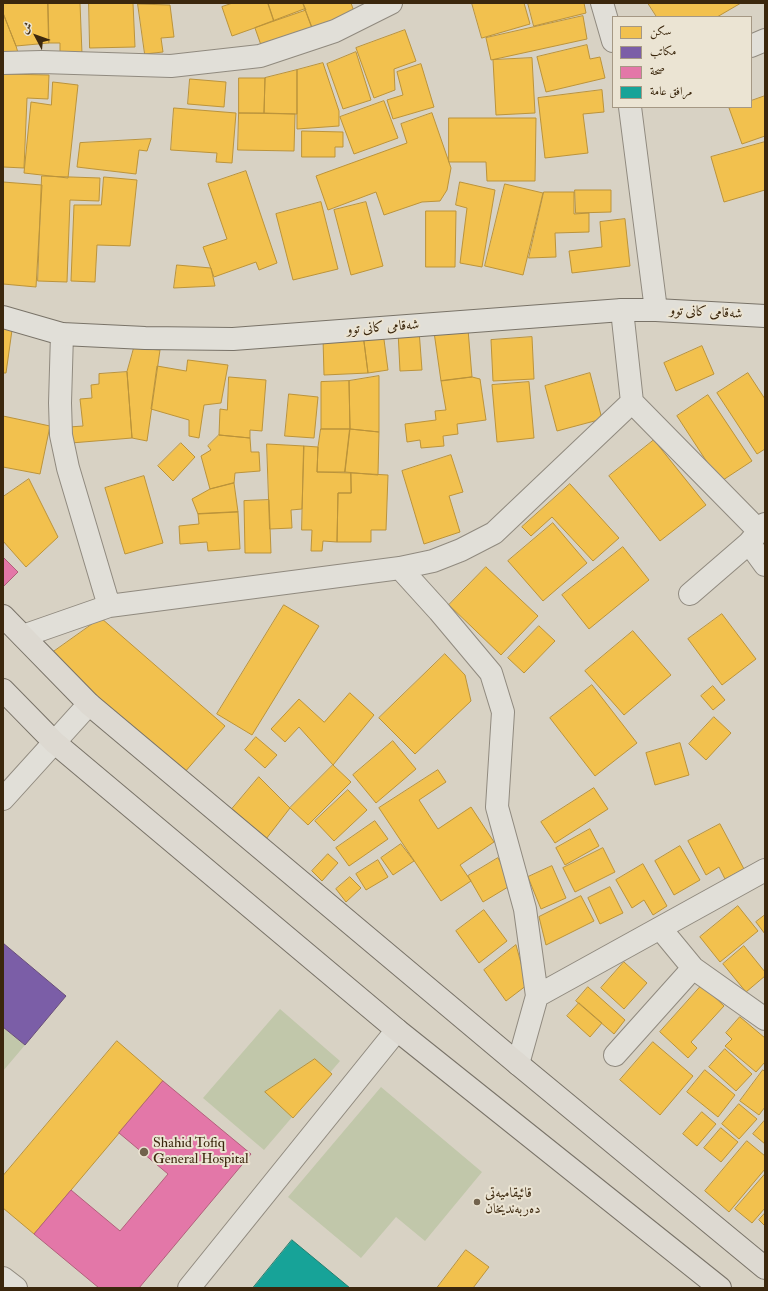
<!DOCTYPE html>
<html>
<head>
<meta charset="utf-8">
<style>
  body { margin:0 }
  #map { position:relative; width:768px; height:1291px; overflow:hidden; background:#d8d2c4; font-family:"IM FELL Double Pica",Amiri,serif }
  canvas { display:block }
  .frame { position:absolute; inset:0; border:4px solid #3b270d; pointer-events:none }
  .legend { position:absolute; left:612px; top:16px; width:140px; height:92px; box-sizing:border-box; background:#ebe4d3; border:1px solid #a59884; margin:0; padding:5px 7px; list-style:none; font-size:12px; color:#3b270d }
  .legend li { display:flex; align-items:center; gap:8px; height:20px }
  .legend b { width:20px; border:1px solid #a59884 }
  .north { position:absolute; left:16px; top:16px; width:40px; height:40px; -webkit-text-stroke:3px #ebe4d3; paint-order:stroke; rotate:311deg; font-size:11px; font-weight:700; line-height:16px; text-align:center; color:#3b270d }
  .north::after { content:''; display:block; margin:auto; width:14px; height:18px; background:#3b270d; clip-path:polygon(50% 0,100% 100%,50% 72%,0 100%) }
</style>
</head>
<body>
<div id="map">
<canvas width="768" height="1291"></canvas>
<div class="frame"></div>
<ul class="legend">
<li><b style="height:11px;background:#f2c14e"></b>سكن</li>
<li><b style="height:11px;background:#7b5ea7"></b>مكاتب</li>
<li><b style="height:11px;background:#e377a8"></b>صحة</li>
<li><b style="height:11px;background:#17a398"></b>مرافق عامة</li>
</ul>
<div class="north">ش</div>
</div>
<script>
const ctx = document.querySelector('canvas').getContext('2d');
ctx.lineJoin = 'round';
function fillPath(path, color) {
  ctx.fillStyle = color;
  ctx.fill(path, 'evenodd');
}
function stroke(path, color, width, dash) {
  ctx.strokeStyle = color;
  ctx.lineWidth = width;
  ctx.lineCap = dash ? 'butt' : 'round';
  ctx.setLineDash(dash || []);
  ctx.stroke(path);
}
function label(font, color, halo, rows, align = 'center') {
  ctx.font = font + ' "IM FELL Double Pica",Amiri,serif';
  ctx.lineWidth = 4;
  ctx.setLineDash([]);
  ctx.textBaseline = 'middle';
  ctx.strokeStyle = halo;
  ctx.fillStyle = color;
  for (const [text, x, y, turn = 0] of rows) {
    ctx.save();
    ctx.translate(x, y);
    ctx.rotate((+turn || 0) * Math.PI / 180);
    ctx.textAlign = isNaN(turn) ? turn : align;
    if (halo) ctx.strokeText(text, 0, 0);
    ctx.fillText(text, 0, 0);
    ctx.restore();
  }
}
const green = new Path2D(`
  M280,1009L340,1061L264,1150L203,1098Z
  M3,1027L25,1045L3,1071Z
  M381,1087L482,1172L425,1241L396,1217L361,1258L288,1197Z`);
const homes = new Path2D(`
  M3,3H48L49,43L16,46L3,13Z
  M48,3H80L82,54L60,55V43H49Z
  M89,3H133L135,47L90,48Z
  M233,3H268L274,21L232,36L222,7Z
  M268,3H303L306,10L274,21Z
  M303,3H351L356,17L313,30Z
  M472,3H524L530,24L482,38Z
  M528,3H584L586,13L534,26Z
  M648,3H741L717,17H657Z
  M138,4L170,5L174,37L161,38L163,52L145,54Z
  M305,9L313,30L262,48L255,28Z
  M3,13L16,46L19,56L3,54Z
  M583,16L587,39L491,60L486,38Z
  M405,30L416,61L394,69L395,90L374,98L356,48Z
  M587,45L590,59L600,57L605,78L546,92L537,57Z
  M356,52L371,100L343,109L327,64Z
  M532,58L535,113L496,115L493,60Z
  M323,63L339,111V126L297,129V70Z
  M421,64L434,107L393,119L387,100L403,95L397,72Z
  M297,70V114L264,113L265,78Z
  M3,74L49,75L48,99L27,98L24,168L3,167Z
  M239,78H265L264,113H239Z
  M190,79L226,82L224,107L188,104Z
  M53,82L78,85L68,178L24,173L31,102L51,105Z
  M602,90L604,112L583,114L588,153L545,158L538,98Z
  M765,96V136L742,144L729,108L733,107H751V101Z
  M384,101L398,138L354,154L340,117Z
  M174,108L236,113L232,163L216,162L217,153L171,150Z
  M239,113L295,114L294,151L238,150Z
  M432,113L451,168L447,190L440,201L422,202L384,215L376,192L328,210L316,176L407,143L401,124Z
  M449,118H536L535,181H487L486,162H449Z
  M302,131L343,132V147H335V157H302Z
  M151,139L147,151L139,150L136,174L77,167L80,143Z
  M765,142V190L724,202L711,157Z
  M246,171L277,263L259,270L256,262L214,277L203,247L227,239L208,184Z
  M42,176L100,178L99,201L70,200L67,282L38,281Z
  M104,177L137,180L130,246L97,245L95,282L71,281L74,205H101Z
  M3,182L42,185L36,287L3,284Z
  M460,182L495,190L482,267L460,263L467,208L456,205Z
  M505,184L543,193L523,275L485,266Z
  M575,190H611V212L576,213Z
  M544,192H574V214L589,213V232L555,233L556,257L529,258Z
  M321,202L338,269L293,280L276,214Z
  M366,202L383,266L351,275L334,210Z
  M426,211H456L455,267H426Z
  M625,219L630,266L572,273L569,251L602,247L600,222Z
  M177,265L211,268L215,286L174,288Z
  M3,322L13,323L6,373H3Z
  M468,329L472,377L441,381L434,332Z
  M419,330L422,370L400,371L398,331Z
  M383,332L388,370L368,373L363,334Z
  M363,334L368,373L324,375L323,338Z
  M532,337L534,379L493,381L491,340Z
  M702,346L714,374L676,391L664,363Z
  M134,348L160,350L147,441L132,438L127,372Z
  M188,360L228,365L221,403L204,405L199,438L189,436V420L151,409L157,366L186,371Z
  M127,372L132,438L71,443L69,427L83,426L80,399L92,398L91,385L99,384V374Z
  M590,373L602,419L557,431L545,386Z
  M748,373L765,399V449L757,454L717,393Z
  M379,376V432L350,429L349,381Z
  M229,377L266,380L262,431L250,430V438L219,435L220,409L227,410Z
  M472,377L480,379L486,420L457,424L458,434L443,436L444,446L421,448L420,440L407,442L405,424L436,420L435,411L446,410L441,381Z
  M349,381L350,429H321V382Z
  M529,382L534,438L497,442L492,385Z
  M289,394L318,397L314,438L285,436Z
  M708,395L752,461L720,482L677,416Z
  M3,416L50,426L40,474L3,467Z
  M321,429H350L345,472H317L318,447Z
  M350,429L379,432L378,475L345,472Z
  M219,435L250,438L251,452H259L260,471L235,473L234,483L210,489L201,456L211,450L208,446Z
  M654,440L706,505L660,541L609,476Z
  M181,443L195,457L173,481L158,466Z
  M267,444L304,446L302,509L291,510L292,528L270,529Z
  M304,446L318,447L317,472L351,473V493H338L337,542L323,541L322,551H311L312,530H302Z
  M451,455L463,492L449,496L460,532L424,544L402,471Z
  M351,473L388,475L386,530H371V542H337L338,493H351Z
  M144,476L163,543L125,554L105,488Z
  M29,479L58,537L26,567L3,541V497Z
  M234,483L238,512L198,514L192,499L210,489Z
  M570,484L619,538L593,561L552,517L531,536L522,527Z
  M269,500L271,553H245L244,501Z
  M238,512L240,549L208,551L207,542L180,544L179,526L199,524L198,514Z
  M553,523L587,563L543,601L508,561Z
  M623,547L649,580L589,629L562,595Z
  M486,567L538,616L501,655L449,605Z
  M284,605L319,626L252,735L217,714Z
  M722,614L756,659L722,685L688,639Z
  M101,618L225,726L184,773L49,655Z
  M539,626L555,641L524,673L508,658Z
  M633,631L671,675L624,715L585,671Z
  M445,654L465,675L471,701L415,754L379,718Z
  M592,685L637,743L595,776L550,718Z
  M713,686L725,700L713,710L701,696Z
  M350,693L374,715L333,765L299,727L285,742L271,729L299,699L324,722Z
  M714,717L731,733L706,760L689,744Z
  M256,737L277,755L265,768L245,750Z
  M393,741L416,769L376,803L353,775Z
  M680,743L689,775L655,785L646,753Z
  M333,765L351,782L308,825L290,808Z
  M438,770L446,782L419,800L438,829L471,807L494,842L460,865L471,881L441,901L379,808Z
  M259,777L290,808L266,839L232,809Z
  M594,788L608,809L555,843L541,822Z
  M348,790L367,810L334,841L315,821Z
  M375,821L388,839L349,866L336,848Z
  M720,824L744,869L725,879L719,867L706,875L688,841Z
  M590,829L599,846L565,865L556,848Z
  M401,844L414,861L393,875L381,858Z
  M680,846L700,880L674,895L655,861Z
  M603,848L615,872L575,892L563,868Z
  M328,854L338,863L322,881L312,871Z
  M498,858L513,884L483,902L468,876Z
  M378,860L388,877L366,890L356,874Z
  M643,864L667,906L653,915L644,900L632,908L616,880Z
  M552,866L566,898L541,909L528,877Z
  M350,877L361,888L346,902L336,889Z
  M610,887L623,913L600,924L588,898Z
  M581,896L594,921L546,945L539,917Z
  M738,906L758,931L720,962L700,937Z
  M484,910L507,941L479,963L456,931Z
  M765,915V934L756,922Z
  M516,945L527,985L506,1001L484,970Z
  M744,946L765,972V976L746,992L723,964Z
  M624,962L647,983L624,1009L601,988Z
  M702,985L724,1006L691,1042L697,1048L688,1058L660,1032Z
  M588,987L625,1020L614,1034L576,1001Z
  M579,1003L602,1023L590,1037L567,1016Z
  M740,1017L765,1038V1062L756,1072L725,1046L732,1039L726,1033Z
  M117,1041L163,1081L34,1234L3,1208V1176Z
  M653,1042L693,1076L660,1115L620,1080Z
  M725,1049L752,1074L736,1091L709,1067Z
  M315,1059L332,1074L293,1118L265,1092Z
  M705,1070L735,1095L718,1117L687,1092Z
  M763,1070L765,1072V1107L759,1115L740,1101Z
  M739,1104L757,1119L739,1139L722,1124Z
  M702,1112L716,1124L697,1146L683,1134Z
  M765,1120V1144L753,1134Z
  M721,1128L738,1142L721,1162L704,1148Z
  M747,1141L765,1156V1169L729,1212L705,1191Z
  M765,1174V1208L752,1223L735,1209Z
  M765,1213V1226L759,1220Z
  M466,1250L489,1267L473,1288H437Z`);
const offices = new Path2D(`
  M3,943L66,996L25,1045L3,1027Z`);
const health = new Path2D(`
  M3,557L18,572L3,587Z
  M163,1081L251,1154L139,1288H99L34,1234L71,1190L120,1231L168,1174L119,1133Z`);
const public = new Path2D(`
  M292,1240L350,1288H253Z`);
const street = new Path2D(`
  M602,3L613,41
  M751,46L765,40
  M3,63L42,62L171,66L260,56L335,31L391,3
  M630,107L656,310
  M622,310L632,402L759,531
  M62,334L60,403L61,435L68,468L109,606
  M749,543L765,565
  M400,568L439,611L491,673L503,712L497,807L525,909L537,996L518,1064
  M690,594L749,543L765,524
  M23,636L109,606L400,568L433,561L461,550L494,533L632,402
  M3,799L89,704
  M660,928L693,968L765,1019
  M537,996L765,870
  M615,1055L693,968
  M3,1278L16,1288
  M189,1288L397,1030`);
const secondary = new Path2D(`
  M3,317L62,334L145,338L233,339L622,310H656L765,316`);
const highway = new Path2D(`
  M3,616L89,704L518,1064L765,1268
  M3,690L54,742L397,1030L720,1288`);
const markers = [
  [144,1152,5,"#72634d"],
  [477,1202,4,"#72634d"]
];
const streetNames = [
  ["شەقامی کانی توو",706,313,3],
  ["شەقامی کانی توو",383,328,-4]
];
const poiNames = [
  ["Shahid Tofiq",153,1144],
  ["General Hospital",153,1160],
  ["قائیقامیەتی",485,1194],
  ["دەربەندیخان",485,1210]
];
fillPath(green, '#c1c7aa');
fillPath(homes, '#f2c14e');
stroke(homes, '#bb933a', 1);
fillPath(offices, '#7b5ea7');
stroke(offices, '#684e79', 1);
fillPath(health, '#e377a8');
stroke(health, '#b15f7a', 1);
fillPath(public, '#17a398');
stroke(public, '#227e6e', 1);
stroke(street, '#908a7f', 24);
stroke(secondary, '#797368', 24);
stroke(highway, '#797368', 24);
stroke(street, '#e1dfd8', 22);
stroke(secondary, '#e1dfd8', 22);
stroke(highway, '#ddd9d1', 22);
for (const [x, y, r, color] of markers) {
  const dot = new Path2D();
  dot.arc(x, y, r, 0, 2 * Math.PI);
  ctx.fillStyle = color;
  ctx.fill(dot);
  stroke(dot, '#ebe4d3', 1.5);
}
label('14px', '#3b270d', '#ebe4d3', streetNames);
label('14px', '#3b270d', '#ebe4d3', poiNames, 'left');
</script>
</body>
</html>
